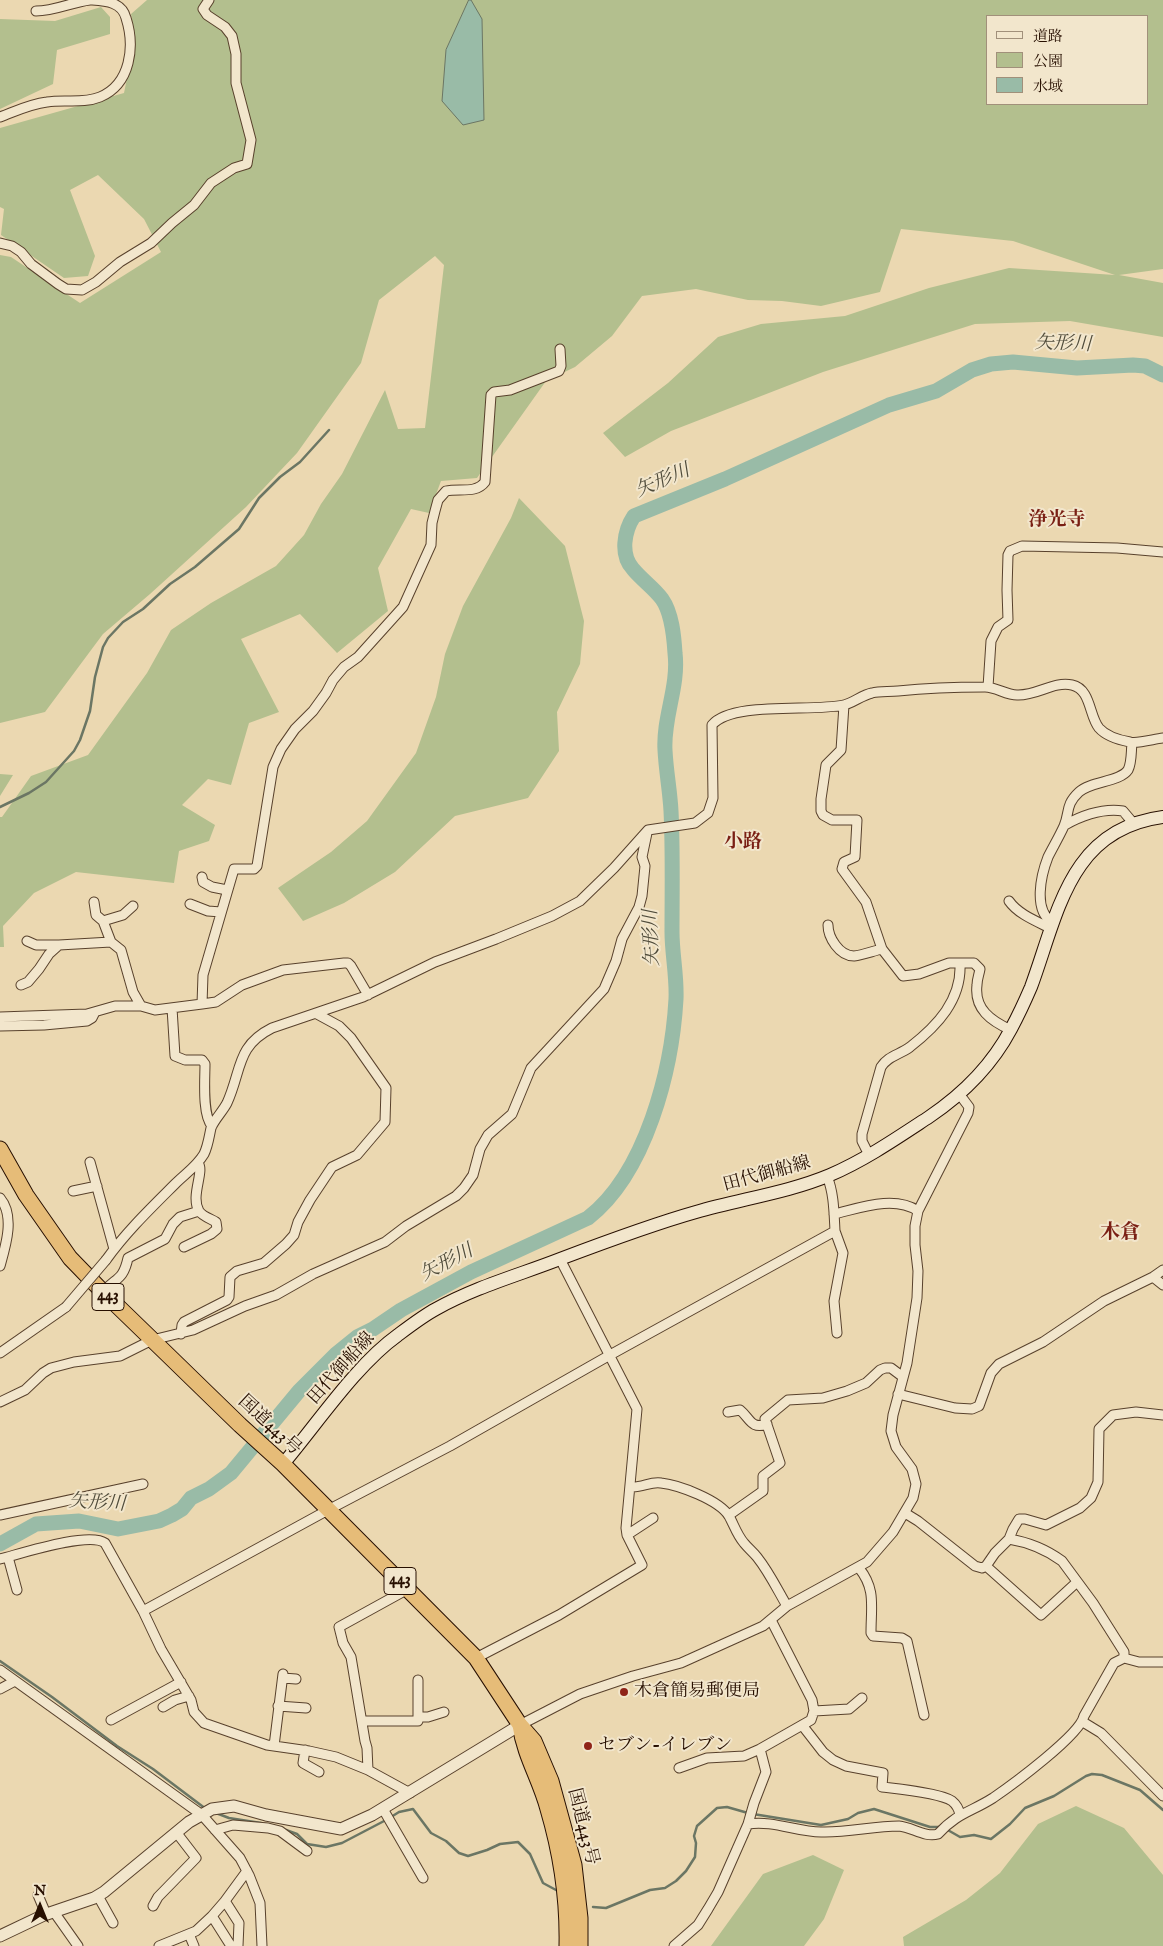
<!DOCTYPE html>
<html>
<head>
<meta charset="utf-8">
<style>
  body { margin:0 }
  #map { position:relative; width:1163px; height:1946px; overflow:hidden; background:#ebd8b1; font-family:"IM FELL English","Noto Serif JP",serif }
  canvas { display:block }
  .legend { position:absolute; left:986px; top:15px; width:162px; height:90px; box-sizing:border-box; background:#f2e6cc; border:1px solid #a1907a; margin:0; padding:6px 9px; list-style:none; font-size:15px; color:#270f00 }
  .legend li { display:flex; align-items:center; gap:10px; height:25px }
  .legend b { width:25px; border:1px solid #a1907a }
  .north { position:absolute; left:15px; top:1881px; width:50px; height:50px; -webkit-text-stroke:4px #f2e6cc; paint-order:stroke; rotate:0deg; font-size:14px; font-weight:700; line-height:20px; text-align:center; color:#270f00 }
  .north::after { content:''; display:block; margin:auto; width:18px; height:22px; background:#270f00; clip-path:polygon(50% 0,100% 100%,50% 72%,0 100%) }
</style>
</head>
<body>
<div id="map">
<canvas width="1163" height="1946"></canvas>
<ul class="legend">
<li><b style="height:6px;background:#f2e6cc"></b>道路</li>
<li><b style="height:14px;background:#b3bf8e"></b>公園</li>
<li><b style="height:14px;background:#99bba7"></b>水域</li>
</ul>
<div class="north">N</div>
</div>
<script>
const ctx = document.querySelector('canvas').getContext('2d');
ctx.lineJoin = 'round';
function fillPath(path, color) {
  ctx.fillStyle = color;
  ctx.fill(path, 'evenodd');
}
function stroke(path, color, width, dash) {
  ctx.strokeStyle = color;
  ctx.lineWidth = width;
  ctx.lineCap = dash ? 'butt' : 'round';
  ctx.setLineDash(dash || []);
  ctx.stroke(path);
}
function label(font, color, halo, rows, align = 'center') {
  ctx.font = font + ' "IM FELL English","Noto Serif JP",serif';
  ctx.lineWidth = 4;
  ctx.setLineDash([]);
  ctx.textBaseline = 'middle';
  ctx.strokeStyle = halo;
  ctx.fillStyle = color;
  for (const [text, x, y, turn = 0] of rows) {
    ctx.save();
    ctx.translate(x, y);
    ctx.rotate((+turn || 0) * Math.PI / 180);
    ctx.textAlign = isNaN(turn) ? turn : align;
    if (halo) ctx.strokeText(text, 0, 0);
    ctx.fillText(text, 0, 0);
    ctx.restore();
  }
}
const green = new Path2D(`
  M147,0H1163V269L1119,275L1163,283V337L1070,321L975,324L823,372L671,431L625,457L603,433L668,383L718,337L761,324L845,316L929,288L1009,268L1115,275L1013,241L901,229L880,292L821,306L782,301L748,300L696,289L642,296L612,336L575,367L546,381L477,478L441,481L429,513L411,509L378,568L388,611L337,653L300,614L241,639L279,712L249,723L231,785L208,779L182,805L215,825L209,841L179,851L174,883L76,872L34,893L3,926L4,947H0V817H2L31,776L88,755L147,673L171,630L211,603L276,566L304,535L321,504L342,474L385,390L398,429L425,428L444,265L435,256L379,300L361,363L297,453L246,507L150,594L103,634L45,712L0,723V255L11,257L80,303L161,252L144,219L98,175L70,190L95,256L88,276L64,278L1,235L4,209L0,207V128L124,93L135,39L131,14ZM987,16H1147V104H987Z
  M101,7L110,17V34L57,50L53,84L0,109V19L55,21Z
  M519,498L565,546L584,621L580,664L557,712L559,751L528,798L455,816L395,872L344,903L303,921L278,888L331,852L367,821L416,753L436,697L445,654L463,606L511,518Z
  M0,774L13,775L0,796Z
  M1076,1806L1124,1828L1163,1875V1946H904L903,1937L966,1900L1000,1873L1038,1824Z
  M813,1855L844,1870L824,1919L804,1946H711L763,1874Z`);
const water = new Path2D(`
  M469,0H471L482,19L484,120L463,125L442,101L446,50Z`);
const stream = new Path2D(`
  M0,807L29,793L46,782L74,751L80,740L90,711L95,677L103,647L108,638L123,622L143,609L170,584L195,567L239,529L259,498L280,477L300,462L329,430
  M0,1661L52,1697L117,1746L153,1769L206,1809
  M216,1813L229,1818L261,1823
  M753,1814L821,1825L848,1819L858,1813L874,1809L930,1827H941
  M391,1817L399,1812L413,1809L431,1833L446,1841L459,1853L468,1856L487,1850L500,1844L518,1842L530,1854L543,1883L556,1890
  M946,1829L960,1837L974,1835L991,1839L1010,1824L1025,1808L1054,1796L1086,1776L1092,1774L1102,1775L1140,1790L1163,1810
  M286,1830L297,1834L307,1844L326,1847L342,1843L386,1820
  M593,1907L606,1908L650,1890L665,1888L676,1881L686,1871L695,1857L696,1843L694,1836L697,1826L717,1808L727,1807L748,1813`);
const river = new Path2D(`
  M0,1544L36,1524L79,1521L118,1529L159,1521L172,1515L182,1509L191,1498L209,1489L231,1473L299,1391L336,1354L357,1337L373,1329L401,1310L471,1272L588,1218C646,1173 672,1070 676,999C677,976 672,954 672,932C672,891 673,851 671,811C670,791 666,771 665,750C663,717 679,687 675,653C674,637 672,613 662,599C654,588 642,580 633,569C620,555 624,531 634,516L725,479L889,405L936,391L972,370L991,364L1013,362L1077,368L1133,365L1145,366L1163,375`);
const minor = new Path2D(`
  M36,11C55,11 72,2 90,0
  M0,117C16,111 30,104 47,102C64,99 83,104 100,97C131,84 135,46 126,18C122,2 106,1 92,0
  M0,243L12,246L21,252L31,264L58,284L66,289L82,290L96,282L120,262L151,243L172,223L194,205L211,183L234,168L247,164L251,140L236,83V54L232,36L225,27L207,15L203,9L209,0
  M988,687L991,641L998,627L1008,620L1007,590L1008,555L1010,551L1022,546L1117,548L1163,552
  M844,705L841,750L826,765L821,799V811L823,815L832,820H857L855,857L844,862L842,869L866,902L882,949L903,976L919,974L949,963H974L980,969C979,975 977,979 977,985C974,1009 991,1021 1011,1030
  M1065,825C1083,815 1102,808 1123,811L1134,824
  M202,877L203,882L212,887L227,890
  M1009,901C1018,914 1036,921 1050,928
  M94,902L96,915L103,921
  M190,904L208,911L221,912
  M1052,922C1033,910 1041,875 1048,857C1053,847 1059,837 1064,826C1070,812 1065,805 1079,792C1091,781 1120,782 1128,770C1132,762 1131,751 1132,743
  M828,925C828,937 839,956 854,956C863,955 873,951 882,949
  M27,941L36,945H59
  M111,942L103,921L123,915L133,906
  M21,985L28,982L39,969L49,954L59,945L111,942L121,950L133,992L141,1006
  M202,1004L216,1002L242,985L283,970L344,963H348L351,966L368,995
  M172,1008L175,1056L185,1060H202L205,1064C205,1079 202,1115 212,1126
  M0,1017L87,1014L115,1006H141L155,1010L202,1004L203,975L234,869H254L257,866L273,767L281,749L295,729L313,711L326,693L333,680L344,667L358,657L403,607L431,545L432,523L435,511L438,500L446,491C459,488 476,494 485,482L491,395L494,392L510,390L559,371L561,366L560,349
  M0,1026L44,1025L87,1021L92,1018L95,1012
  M869,1155L862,1141V1134L881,1067C888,1056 899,1055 910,1047C937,1026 962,1000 960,963
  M90,1162L114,1249
  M73,1191L97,1186
  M0,1198C15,1216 6,1245 0,1266
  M834,1214C860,1208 894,1195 918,1211
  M835,1231L843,1253L834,1301L837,1333
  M184,1247L211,1234L217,1229L216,1222C211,1219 202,1216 199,1211C190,1196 205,1171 198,1163
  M106,1260C126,1232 151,1208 175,1184C185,1174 197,1166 204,1154C208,1146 209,1137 211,1128C214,1120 223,1111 227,1103C242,1070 236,1046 272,1028L363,997L435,962L496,939L552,916L580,901L614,868L648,830L695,823L708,813L713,798L712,725C732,701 813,712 844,705C853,703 862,695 872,693C880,691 889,692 898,691C927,688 956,687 985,687C996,687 1006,695 1017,695C1037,696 1053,681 1072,685C1091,689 1089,716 1099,728C1106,736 1119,740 1130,742C1137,744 1154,739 1163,738
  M1153,1277L1163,1285
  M103,1292C116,1277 123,1281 128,1258L165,1239L173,1224L180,1217L199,1211
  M181,1334L182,1325L184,1322L227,1300L229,1297L230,1277L237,1271L264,1263L286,1244L294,1235L298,1222L310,1200L332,1167L357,1155L385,1122L386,1088L351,1038L339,1026L317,1014
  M0,1353L66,1307
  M898,1394L955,1408L972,1409L979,1406L991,1373L999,1364L1043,1342L1104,1301L1153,1277L1163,1270
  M0,1402L25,1390L43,1373L51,1368L74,1362L120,1356L152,1340L193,1330L245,1306L276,1295L313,1274L385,1242L406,1226L456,1196L464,1188L473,1175L480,1149L488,1135L512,1114L531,1068L604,989L616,961L622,939L639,907L642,896L645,866L642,857L647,833
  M728,1412L740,1410C750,1418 751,1430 767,1424
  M631,1487C642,1488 651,1481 661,1483C679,1485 719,1500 729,1516C734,1525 737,1535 744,1543C748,1548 753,1552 757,1557C769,1572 777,1589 787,1606
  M905,1513L918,1521L975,1566L982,1568L986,1566L995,1553L1009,1539L1013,1529L1019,1519H1025L1046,1525L1080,1508L1091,1498L1098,1482L1099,1429L1113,1415L1136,1412L1163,1415
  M0,1515L143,1484
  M729,1515L763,1491V1476L780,1463L765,1419L788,1400L823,1398L847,1391L866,1383L880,1370L885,1368H891L903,1377
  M627,1535L653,1518
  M1009,1539C1027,1542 1047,1550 1062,1561L1093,1603L1124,1652V1658
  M8,1557L17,1590
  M0,1559C20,1554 89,1531 105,1543L143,1611L161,1649L191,1700L194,1712L204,1723L267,1745L309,1751L336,1757L368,1770L410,1793
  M986,1566L1041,1615L1077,1582
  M859,1568C876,1589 871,1606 871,1633L873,1636L902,1638L907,1641L924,1715
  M143,1611L328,1510L450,1446L610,1355L835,1231C834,1213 834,1193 827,1176
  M476,1658L559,1615L642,1565L627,1535L626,1528L637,1409L560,1259
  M1124,1658L1139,1662H1163
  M0,1670L202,1815L240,1858L249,1875L260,1903L262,1946
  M283,1678L296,1679
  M0,1689L15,1681
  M278,1706L306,1708
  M163,1707L175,1700L189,1696
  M814,1711L849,1709L862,1698
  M418,1717H428L444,1712
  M111,1720L181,1682
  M362,1721H418V1680
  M1083,1722L1101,1733L1163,1796
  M520,1725L580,1694L633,1676L681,1663L763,1626L787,1606L867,1562L893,1532L913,1498L916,1484L912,1469L896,1447L891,1431L893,1415L907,1363L917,1298L918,1271L915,1245V1226L918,1211L968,1113L969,1107L960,1095
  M802,1725L823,1752L833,1760L846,1766L883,1773L882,1787C898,1789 940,1793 952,1801C957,1805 959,1809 960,1815
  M274,1746L283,1674
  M305,1750L303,1763L319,1772
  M679,1768L707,1758L744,1756L760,1749
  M368,1770L367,1748L365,1741L351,1657L343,1643L339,1627L408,1589
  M383,1809L423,1878
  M748,1824C773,1820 797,1832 821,1832C847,1833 873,1826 899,1826C912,1827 925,1838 938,1834C957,1813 971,1812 993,1798C1012,1785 1080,1735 1084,1716L1114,1663L1124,1658
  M215,1830L233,1825L268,1828L280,1831L307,1851
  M38,1895L46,1914
  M98,1896L113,1923
  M225,1901L212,1916L231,1946
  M153,1906L158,1897L196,1858L176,1832
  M54,1912L78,1946
  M189,1934L194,1946
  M159,1946L196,1931L212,1916
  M238,1946L239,1923L225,1901L247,1871
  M674,1946L698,1925L708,1909L718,1892L748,1824L754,1803L766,1772L760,1749L811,1720L814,1711L812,1700L771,1620`);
const tertiary = new Path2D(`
  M0,1936L44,1915L94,1898L104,1892L189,1822L212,1809L234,1806L266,1815L341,1829L372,1815L520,1725`);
const secondary = new Path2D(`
  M283,1464C317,1424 356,1365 398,1335C410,1326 423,1316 436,1309C475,1287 519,1275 560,1259C605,1242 650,1225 696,1212C740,1199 787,1193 830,1175C865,1160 897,1138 929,1117C963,1094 992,1065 1011,1029C1018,1016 1025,1001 1031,987C1058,914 1069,829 1163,817`);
const trunk = new Path2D(`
  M0,1149L26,1195L70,1258L103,1292L169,1356L240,1425L283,1464L476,1658L520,1725L534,1741L551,1781L574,1865L580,1918V1946
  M520,1725C525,1757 540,1779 548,1809C561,1853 568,1900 567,1946`);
const minorBridge = new Path2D(`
  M66,1307L106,1260`);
const markers = [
  [624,1692,5,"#8f2418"],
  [588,1746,5,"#8f2418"]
];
const shields = [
  [108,1297,32],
  [400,1581,32]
];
const shieldNames = [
  ["443",108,1297],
  ["443",400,1581]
];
const streetNames = [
  ["田代御船線",767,1175,-15],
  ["田代御船線",342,1369,-48],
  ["国道443号",269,1426,43],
  ["国道443号",582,1827,76]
];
const poiNames = [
  ["木倉簡易郵便局",634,1692],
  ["セブン-イレブン",598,1746]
];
const waterNames = [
  ["矢形川",1063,345,2],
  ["矢形川",663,482,-23],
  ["矢形川",653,938,-92],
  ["矢形川",447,1264,-28],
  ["矢形川",97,1504,3]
];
const neighbourhoodNames = [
  ["浄光寺",1057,521],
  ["小路",743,843]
];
const quarterNames = [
  ["木倉",1120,1234]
];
fillPath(green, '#b3bf8e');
fillPath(water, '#99bba7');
stroke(water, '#6b7664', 1);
stroke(stream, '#6b7664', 2.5);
stroke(river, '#99bba7', 15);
stroke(minor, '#58412c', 11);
stroke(tertiary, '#58412c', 13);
stroke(secondary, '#270f00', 14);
stroke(trunk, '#270f00', 17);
stroke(minor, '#f2e6cc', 9);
stroke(tertiary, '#f2e6cc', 11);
stroke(secondary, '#f2e6cc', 12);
stroke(trunk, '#e6bc78', 15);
stroke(minorBridge, '#58412c', 11, []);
stroke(minorBridge, '#f2e6cc', 9);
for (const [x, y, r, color] of markers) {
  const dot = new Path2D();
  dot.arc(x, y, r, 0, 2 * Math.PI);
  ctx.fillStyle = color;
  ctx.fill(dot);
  stroke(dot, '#f2e6cc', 2);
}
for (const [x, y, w] of shields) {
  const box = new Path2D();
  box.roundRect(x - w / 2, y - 13.5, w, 27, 4);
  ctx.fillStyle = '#f2e6cc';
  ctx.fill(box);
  stroke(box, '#270f00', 1);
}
label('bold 16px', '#270f00', null, shieldNames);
label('18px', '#270f00', '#f2e6cc', streetNames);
label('18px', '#270f00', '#f2e6cc', poiNames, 'left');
label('italic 19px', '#4f4b3a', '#f2e6cc', waterNames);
label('bold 19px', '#7a1f14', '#f2e6cc', neighbourhoodNames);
label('bold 20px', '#7a1f14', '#f2e6cc', quarterNames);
</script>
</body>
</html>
